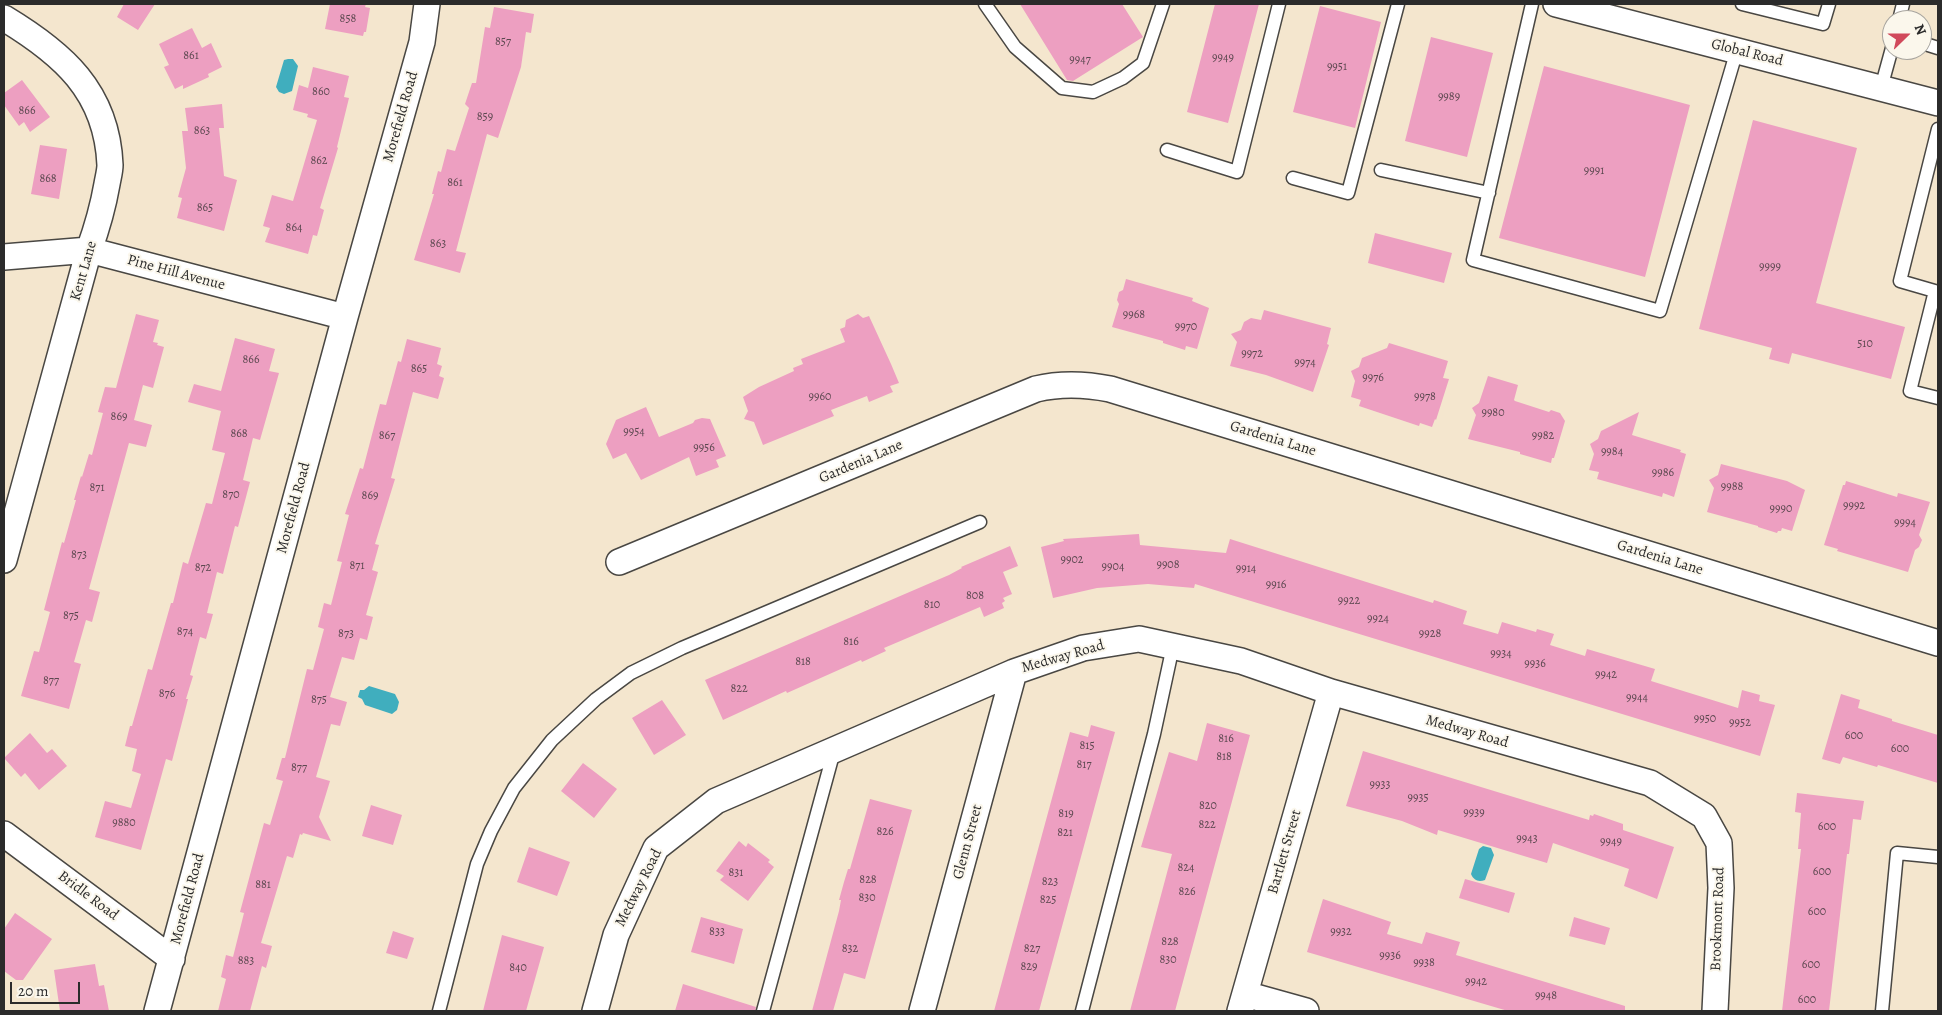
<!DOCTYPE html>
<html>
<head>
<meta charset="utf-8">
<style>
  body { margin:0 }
  #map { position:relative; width:1942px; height:1015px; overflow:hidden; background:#f4e6ce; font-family:Alegreya,serif }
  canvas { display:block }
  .frame { position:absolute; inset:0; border:5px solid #2b2b2b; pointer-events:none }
  .north { position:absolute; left:1882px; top:10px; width:50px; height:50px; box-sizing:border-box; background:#fbf7ec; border:1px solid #a8a59f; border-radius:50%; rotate:68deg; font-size:14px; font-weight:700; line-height:20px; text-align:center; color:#2b2b2b }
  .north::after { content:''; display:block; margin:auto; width:18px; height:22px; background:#d1495b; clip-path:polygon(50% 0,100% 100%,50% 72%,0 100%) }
  .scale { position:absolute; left:10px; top:982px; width:70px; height:22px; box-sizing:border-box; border:2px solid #2b2b2b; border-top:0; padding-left:6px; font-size:15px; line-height:18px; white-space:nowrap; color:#2b2b2b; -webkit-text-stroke:4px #fbf7ec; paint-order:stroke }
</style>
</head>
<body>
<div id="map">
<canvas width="1942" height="1015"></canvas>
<div class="frame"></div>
<div class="north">N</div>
<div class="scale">20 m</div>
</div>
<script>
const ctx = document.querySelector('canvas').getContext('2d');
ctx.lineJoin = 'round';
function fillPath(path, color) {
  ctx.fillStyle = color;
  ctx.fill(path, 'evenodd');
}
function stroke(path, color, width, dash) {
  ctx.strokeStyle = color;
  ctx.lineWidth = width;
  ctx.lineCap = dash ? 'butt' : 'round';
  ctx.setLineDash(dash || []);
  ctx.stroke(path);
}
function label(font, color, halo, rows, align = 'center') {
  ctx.font = font + ' Alegreya,serif';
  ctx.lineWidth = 4;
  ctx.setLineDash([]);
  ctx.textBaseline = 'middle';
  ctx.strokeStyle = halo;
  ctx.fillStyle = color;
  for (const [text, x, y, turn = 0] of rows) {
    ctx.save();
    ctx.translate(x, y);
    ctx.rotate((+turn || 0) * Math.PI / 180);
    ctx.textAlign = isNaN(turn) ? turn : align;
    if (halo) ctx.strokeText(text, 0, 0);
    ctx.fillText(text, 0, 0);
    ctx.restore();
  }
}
const water = new Path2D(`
  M288,59H293L298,66L292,91L284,94L279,92L276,87L284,60Z
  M369,686L395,694L399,702L397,710L392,714L365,705L362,699L358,697L360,690H364Z
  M1483,846L1491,848L1494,855L1485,880C1479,882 1474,881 1471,874L1479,849Z`);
const building = new Path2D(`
  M124,4H155L138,30L117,17Z
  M330,4H366L365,7L370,8L366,32H364L363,36L325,29Z
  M1020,4H1122L1143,37L1073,81L1067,80Z
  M1215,4H1259L1228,123L1187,112Z
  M1320,6L1381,22L1355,128L1293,112Z
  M494,7L534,14L531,33L526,32L521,67L498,138L487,134L456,251L466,253L460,273L414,260L434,194H432L438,171L441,172L447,149L455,151L469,108L465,104L472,83H476L485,27L490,28Z
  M192,28L202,48L211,43L222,67L208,74L209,77L183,89V85L175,89L164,67L169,65L159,44Z
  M1431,37L1493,53L1467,157L1405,141Z
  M1544,66L1690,105L1645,277L1499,238Z
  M313,67L349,76L344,97L349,98L337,147L338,148L320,208L324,210L317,236L313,235L308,254L265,242L270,228L263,226L272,195L293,201L317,120L307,117L308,114L293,110L299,85L308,88Z
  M22,80L50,117L30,132L24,122L19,126L4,105V93Z
  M222,104L224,128H219L224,176L237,180L224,231L177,218L182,198L178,197L186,168L182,131H188L185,108Z
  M1753,120L1857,148L1816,303L1905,327L1891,379L1792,353L1789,364L1769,359L1772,348L1699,329Z
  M40,145L67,149L59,199L31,194Z
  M1375,233L1452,253L1444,283L1368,263Z
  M1126,279L1193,298L1192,301L1209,308L1197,349L1186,346L1185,350L1163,343V341L1112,327L1119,304L1117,300L1119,292L1123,290Z
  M1264,310L1331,328L1327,344L1329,345L1313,392L1266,375L1230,366L1237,342L1231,334L1241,330L1244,322L1251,318L1261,320Z
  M136,314L159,320L153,342L158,343L157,345L164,347L153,388L143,385L134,420L152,425L146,447L129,443L89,589L100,592L92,622L86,620L74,662L81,664L69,709L21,696L34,651L39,652L50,612L44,610L62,542L64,543L76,500H74L81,476L82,477L89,454L92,455L103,413L98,412L105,387L116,388Z
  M858,314L863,318L869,316L891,364L899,383L890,386L893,392L869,402L867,396L831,410L834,416L763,445L754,422L744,419L748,411L743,397L759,387L794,371L793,368L803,364L801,359L845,342L840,329L845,327L846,320Z
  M235,338L275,349L269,371L279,373L260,440L253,438L243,480L250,482L238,527L235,526L223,574L217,572L207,613L213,614L206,639L200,637L190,675L193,676L186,699H188L172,761L166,759L141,850L95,837L105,801L131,808L141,774L132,771L137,749L125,746L130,726H132L148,669L152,670L171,603H173L183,562L188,564L206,503L212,504L225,453L212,450L221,411L188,402L194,384L221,391Z
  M407,339L441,348L437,364L442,366L439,376L444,378L438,399L413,392L391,478L395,479L375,544L379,545L372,570L378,572L366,615L373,617L367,640L360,638L354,660L342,657L330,697L347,702L340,726L331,724L316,777L330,781L319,817L331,841L303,833L302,835L300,834L293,858L287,856L261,943L272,946L266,968L262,966L250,1011H218L226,979L221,977L226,955L233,957L244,913L240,912L264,823L270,825L283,781L276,779L282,758H285L307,669L313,670L324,629L318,627L324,603L331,605L342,562L337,561L349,515L345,514L360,468L363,469L380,404L386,405L398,361L401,362Z
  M1389,343L1448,361L1443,378L1449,379L1436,420L1435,419L1432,427L1420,423L1419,426L1359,406L1361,400L1351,397L1355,381L1351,371L1359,367L1362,358L1387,348Z
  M1488,376L1518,385L1514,400L1515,401L1549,412L1551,410L1560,413L1565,421L1554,458H1552L1551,463L1520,454V452L1468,439L1476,415L1472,408L1479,403Z
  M646,407L659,437L693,423L695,420L702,418L710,419L726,456L716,460L719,467L696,476L689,457L641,480L626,453L613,459L606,444L616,420Z
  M1639,412L1632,435L1681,450L1680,452L1686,454L1674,497L1663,493L1662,497L1597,479L1599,472L1589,470L1594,454L1590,444L1598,439L1601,431Z
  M1721,464L1787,481L1805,490L1792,531L1782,528L1781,531H1778L1777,533L1758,527V526L1707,512L1714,488L1709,480L1718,475Z
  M1846,481L1897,497L1898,493L1930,502L1919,535L1922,540L1919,547L1915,550L1908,572L1837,551L1838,549L1824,545L1843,485H1845Z
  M1139,534L1140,545L1226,553L1230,539L1433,603L1434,600L1467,611L1463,624L1498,634L1502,622L1536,632L1537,629L1554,634L1550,645L1585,656L1587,649L1655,669L1651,681L1738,708L1742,690L1760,695L1759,701L1775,705L1760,756L1195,584L1194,588L1148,584L1097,588L1053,598L1041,547L1064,541L1063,539Z
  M1010,546L1018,566L1003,572L1012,594L1003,598L1005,601L1002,603L1004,608L984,617L980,607L884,648L886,651L862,662L861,660L787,693L786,691L723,720L705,680L949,575L962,568L961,567Z
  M1841,694L1860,700L1858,708L1892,719V721L1938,735V783L1878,765L1877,767L1843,757L1840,764L1822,759Z
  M662,700L686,735L654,755L632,718Z
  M1207,723L1250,735L1175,1011H1130L1172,854L1141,847L1169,752L1197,761Z
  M1091,725L1115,732L1039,1011H994L1070,732L1088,737Z
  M30,733L47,753L52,749L67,766L39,790L25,773L21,777L4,758Z
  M1363,751L1589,820L1590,815L1593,816L1594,814L1623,824V830L1674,847L1657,899L1624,886L1629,869L1553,843L1547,863L1438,830L1437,835L1402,821L1346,806Z
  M583,763L617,789L594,818L561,791Z
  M1797,793L1864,801L1861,820L1853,819L1849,854H1847L1829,1011H1782L1801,849H1798L1801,813L1795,812Z
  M870,799L912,810L865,979L844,973L833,1011H812L839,911L841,900H839L844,882L848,869H850Z
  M371,805L402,815L393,845L362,836Z
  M739,841L746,847L748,843L770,860L768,862L774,867L748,901L720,880L724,876L716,871Z
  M529,847L570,862L557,896L517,882Z
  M1465,879L1515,893L1509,913L1459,898Z
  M1323,899L1391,922L1387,934L1422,944L1426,932L1460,942L1456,955L1625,1006V1011H1508L1307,952Z
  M15,913L52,939L23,980H16L4,971V929Z
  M701,917L743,929L734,964L691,952Z
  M1574,917L1610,928L1605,945L1569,936Z
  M393,931L414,938L407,959L386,953Z
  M502,935L544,947L526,1011H483Z
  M95,964L99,986L104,985L109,1011H60L54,970Z
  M683,984L756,1007L755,1011H675Z`);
const service = new Path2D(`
  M985,4L1015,47L1062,88L1093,92L1123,78L1143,63L1163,4
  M1532,4L1473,260L1660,311L1737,50
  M1742,4L1823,24L1829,4
  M1899,20L1903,4
  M1922,43L1938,48
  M1881,88L1892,48
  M1938,129L1900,281L1938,292
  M1167,150L1237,172L1279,4
  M1381,170L1489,193
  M1293,178L1348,193L1398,4
  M1935,291L1910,391L1938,398
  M439,1011L477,864L491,831L514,788L552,740L596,699L631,673L682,648L980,522
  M763,1011L834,751
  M1082,1011L1154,734L1173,646
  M1882,1011L1897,853L1938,857`);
const minor = new Path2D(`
  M1556,4L1938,103
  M4,18C62,53 107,91 110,165C110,171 108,178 107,184C103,207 97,228 89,250L4,560
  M4,257L89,250L345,317
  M619,562L1036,389C1061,383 1085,384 1110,389L1938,643
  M4,834L172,959
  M1245,994L1306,1011
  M157,1011L345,317L422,42L427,4
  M595,1011L616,935L656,848L716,801L1014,672L1083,648L1139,639L1241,661L1331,692L1650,783L1704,816L1719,843L1721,888L1715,1011
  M922,1011L1014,672
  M1240,1011L1331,692`);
const numberNames = [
  ["858",348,19],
  ["857",503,42],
  ["861",191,56],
  ["9949",1223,58],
  ["9947",1080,60],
  ["9951",1337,67],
  ["860",321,92],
  ["9989",1449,97],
  ["866",27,111],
  ["859",485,117],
  ["863",202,131],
  ["862",319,161],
  ["9991",1594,171],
  ["868",48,179],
  ["861",455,183],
  ["865",205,208],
  ["864",294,228],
  ["863",438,244],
  ["9999",1770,267],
  ["9968",1134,315],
  ["9970",1186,327],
  ["510",1865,344],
  ["9972",1252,354],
  ["866",251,360],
  ["9974",1305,363],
  ["865",419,369],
  ["9976",1373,378],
  ["9960",820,397],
  ["9978",1425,397],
  ["9980",1493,413],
  ["869",119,417],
  ["9954",634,432],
  ["868",239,434],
  ["867",387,436],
  ["9982",1543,436],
  ["9956",704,448],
  ["9984",1612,452],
  ["9986",1663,473],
  ["9988",1732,487],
  ["871",97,488],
  ["870",231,495],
  ["869",370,496],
  ["9992",1854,506],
  ["9990",1781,509],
  ["9994",1905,523],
  ["873",79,555],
  ["9902",1072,560],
  ["9908",1168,565],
  ["871",357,566],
  ["9904",1113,567],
  ["872",203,568],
  ["9914",1246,569],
  ["9916",1276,585],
  ["808",975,596],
  ["9922",1349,601],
  ["810",932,605],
  ["875",71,616],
  ["9924",1378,619],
  ["874",185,632],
  ["873",346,634],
  ["9928",1430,634],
  ["816",851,642],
  ["9934",1501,654],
  ["818",803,662],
  ["9936",1535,664],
  ["9942",1606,675],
  ["877",51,681],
  ["822",739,689],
  ["876",167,694],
  ["9944",1637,698],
  ["875",319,700],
  ["9950",1705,719],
  ["9952",1740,723],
  ["600",1854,736],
  ["816",1226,739],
  ["815",1087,746],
  ["600",1900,749],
  ["818",1224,757],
  ["817",1084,765],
  ["877",299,768],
  ["9933",1380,785],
  ["9935",1418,798],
  ["820",1208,806],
  ["9939",1474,813],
  ["819",1066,814],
  ["9880",124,823],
  ["822",1207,825],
  ["600",1827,827],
  ["826",885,832],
  ["821",1065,833],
  ["9943",1527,839],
  ["9949",1611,842],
  ["824",1186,868],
  ["600",1822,872],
  ["831",736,873],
  ["828",868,880],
  ["823",1050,882],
  ["881",263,885],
  ["826",1187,892],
  ["830",867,898],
  ["825",1048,900],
  ["600",1817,912],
  ["833",717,932],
  ["9932",1341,932],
  ["828",1170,942],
  ["832",850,949],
  ["827",1032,949],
  ["9936",1390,956],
  ["830",1168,960],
  ["883",246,961],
  ["9938",1424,963],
  ["600",1811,965],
  ["829",1029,967],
  ["840",518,968],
  ["9942",1476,982],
  ["9948",1546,996],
  ["600",1807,1000]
];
const streetNames = [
  ["Global Road",1747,53,14],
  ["Morefield Road",401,117,-74],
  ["Kent Lane",84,271,-74],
  ["Pine Hill Avenue",176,273,15],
  ["Gardenia Lane",1273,439,17],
  ["Gardenia Lane",861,462,-23],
  ["Morefield Road",294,508,-75],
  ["Gardenia Lane",1660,558,17],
  ["Medway Road",1063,657,-16],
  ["Medway Road",1467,732,16],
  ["Glenn Street",968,842,-75],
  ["Bartlett Street",1285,852,-74],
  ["Medway Road",639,888,-63],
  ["Bridle Road",88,896,37],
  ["Morefield Road",188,899,-75],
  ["Brookmont Road",1718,919,-88]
];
fillPath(water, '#40aebe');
fillPath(building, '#ed9fc1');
stroke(service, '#494743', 15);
stroke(minor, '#494743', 28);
stroke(service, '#fff', 12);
stroke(minor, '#fff', 25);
label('12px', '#5c4850', null, numberNames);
label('15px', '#2b2b2b', '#fbf7ec', streetNames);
</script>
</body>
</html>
